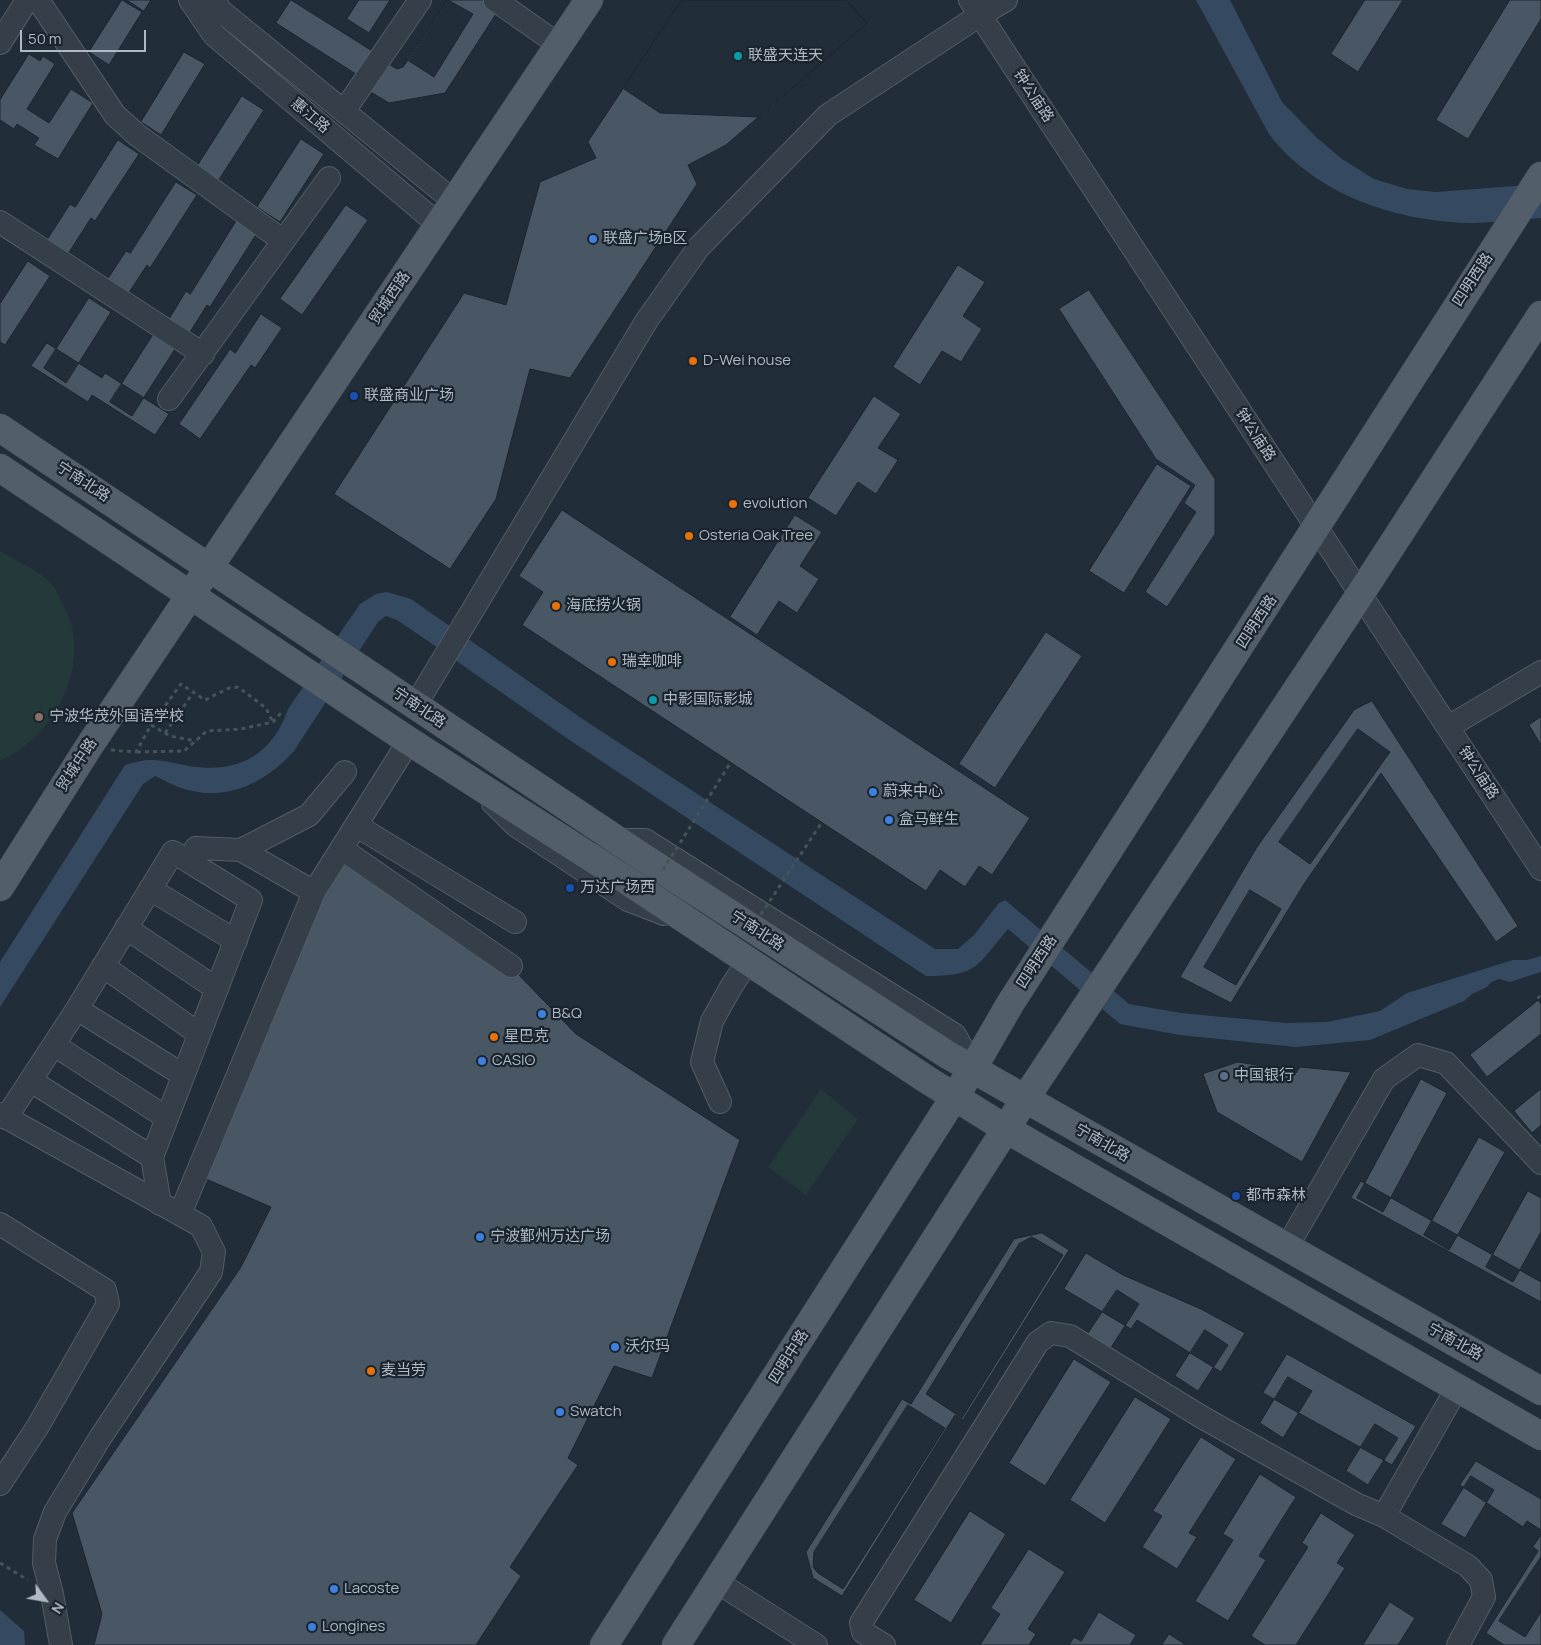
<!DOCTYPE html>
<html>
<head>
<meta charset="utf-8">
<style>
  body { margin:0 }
  #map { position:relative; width:1541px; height:1645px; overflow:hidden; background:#212d39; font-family:Manrope,sans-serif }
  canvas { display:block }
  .north { position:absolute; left:20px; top:1575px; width:50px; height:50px; -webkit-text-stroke:4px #1a242e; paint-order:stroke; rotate:122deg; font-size:14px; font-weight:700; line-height:20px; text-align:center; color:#afbac5 }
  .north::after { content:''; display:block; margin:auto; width:18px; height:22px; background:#afbac5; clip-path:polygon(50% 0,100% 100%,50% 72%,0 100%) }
  .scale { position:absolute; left:20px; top:30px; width:126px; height:22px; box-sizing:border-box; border:2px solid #afbac5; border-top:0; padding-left:6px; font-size:15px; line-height:18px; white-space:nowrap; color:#afbac5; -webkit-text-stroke:4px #1a242e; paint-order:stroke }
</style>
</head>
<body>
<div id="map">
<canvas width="1541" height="1645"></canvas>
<div class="north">N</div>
<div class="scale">50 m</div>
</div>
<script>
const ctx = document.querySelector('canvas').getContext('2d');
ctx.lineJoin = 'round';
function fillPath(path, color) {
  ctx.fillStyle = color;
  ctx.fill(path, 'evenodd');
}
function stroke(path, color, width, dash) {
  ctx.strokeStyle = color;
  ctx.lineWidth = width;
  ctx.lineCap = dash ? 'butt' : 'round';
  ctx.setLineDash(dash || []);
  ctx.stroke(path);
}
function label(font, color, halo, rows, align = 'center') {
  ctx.font = font + ' Manrope,"Noto Sans SC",sans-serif';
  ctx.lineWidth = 4.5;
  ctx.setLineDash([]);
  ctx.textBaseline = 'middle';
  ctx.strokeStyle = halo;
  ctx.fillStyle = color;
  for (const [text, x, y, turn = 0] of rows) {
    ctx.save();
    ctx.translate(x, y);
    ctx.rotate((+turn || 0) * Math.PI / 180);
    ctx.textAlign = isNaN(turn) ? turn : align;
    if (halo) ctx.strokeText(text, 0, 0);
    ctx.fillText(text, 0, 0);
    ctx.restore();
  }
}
const green = new Path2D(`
  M0,551C15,560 40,571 51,583C56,587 58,595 61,600C96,657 58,736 0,761Z
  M821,1089L858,1119L806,1195L768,1167Z`);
const water = new Path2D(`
  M1196,0H1230L1282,102L1316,137L1342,159L1374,179L1407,189L1436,192L1541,184V218C1519,219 1498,222 1476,223C1400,223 1316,196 1269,134Z
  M387,592L411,599L584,720L935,949H958L974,935L999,903L1005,900L1129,1004L1181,1013L1287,1023L1327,1022L1380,1011L1407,993L1513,960H1527L1541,956V972L1510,982L1499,979L1491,982L1487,987L1472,994L1464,1001L1370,1040L1296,1047L1180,1035L1120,1024L1008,929C976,966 979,976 926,976L568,739L428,641L397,620L386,616L378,622L294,751C265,783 227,802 184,789C174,786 164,780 155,776L143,784L0,1007V962L125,765C154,756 161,761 189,766C237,774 272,756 288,709L360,604L376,594Z
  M0,1610L24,1631L25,1645H0Z`);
const building = new Path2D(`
  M122,0L142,12L109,65L89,52Z
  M127,0H151L144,11Z
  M291,0L374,52L359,76L276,23Z
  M359,0H390L369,33L347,19Z
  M447,0H505L445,93L389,103L364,88L382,60L397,69L403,67Z
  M448,0L473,14L434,77L409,61Z
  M682,0H846L867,23L726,145L688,165L697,184L570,378L530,369L496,499L450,569L334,494L464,293L506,305L540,182L596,158L588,142Z
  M682,0H846L867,23L760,117L660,113L624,89Z
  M1365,0H1403L1358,72L1331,54Z
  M1510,0H1541V19L1468,139L1436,120Z
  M184,52L205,64L161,135L141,122Z
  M29,54L40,61L43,56L55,64L27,109L49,123L71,89L93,103L58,159L34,145L39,138L17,124L14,129L0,120V100Z
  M242,96L264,110L218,181L196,168Z
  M301,139L324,154L280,222L257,207Z
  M118,140L139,154L95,221L91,218L66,257L45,243L70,204L75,207Z
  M176,182L197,195L150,268L147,265L126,297L105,283L126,251L130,253Z
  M346,205L368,220L302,315L280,299Z
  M237,220L257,233L210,307L207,305L190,332L169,319L186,291L190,294Z
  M28,261L50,276L5,345L0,342V304Z
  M958,265L985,282L963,316L982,329L961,362L942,351L920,385L893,367Z
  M1089,290L1215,479V534L1167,607L1145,592L1196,512L1184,503L1195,485L1156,459L1059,309Z
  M89,298L111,312L66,383L44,368Z
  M261,314L282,328L255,368L251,365L200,439L179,424L230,349L235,353Z
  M153,335L175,349L132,416L110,402Z
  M47,343L102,378L105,373L169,414L155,435L92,395L88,402L31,366Z
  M874,396L901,414L878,448L898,460L876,494L858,482L836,516L808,498Z
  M1157,464L1191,486L1124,593L1089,571Z
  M562,510L1030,818L992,875L979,866L965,887L940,870L926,891L522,625L543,592L519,576Z
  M795,515L822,532L800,566L819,579L797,613L779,601L757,635L730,617Z
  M1046,632L1082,656L995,788L959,764Z
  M1372,701L1518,926L1496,942L1381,773L1304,884L1231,1003L1180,977L1257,847L1354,710Z
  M1541,717V745L1529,725Z
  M1358,729L1390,752L1310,864L1279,842Z
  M341,850L516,972L576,1034L740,1140L652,1378L614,1366L568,1458L578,1465L510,1567L521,1576L476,1645H94L102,1614L72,1513L241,1267L271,1207L206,1179Z
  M1250,890L1281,909L1236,985L1204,967Z
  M1541,994V1004L1536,997Z
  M1541,998V1034L1487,1077L1470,1055Z
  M1238,1062L1257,1065L1268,1072L1296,1073L1300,1067L1351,1072L1302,1162L1217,1112L1203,1074Z
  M1421,1079L1447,1093L1383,1212L1357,1198Z
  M1541,1089V1125L1532,1133L1514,1111Z
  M1479,1137L1505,1152L1449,1250L1424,1235Z
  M1361,1181L1541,1282V1302L1351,1198Z
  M1528,1191L1541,1198V1232L1513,1282L1486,1267Z
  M1042,1233L1069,1250L963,1420L955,1415L842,1596L813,1578L806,1552L902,1399L911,1404L1014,1239Z
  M1032,1237L1063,1255L962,1418L926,1394L1019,1244Z
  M1086,1253L1123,1275L1201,1309L1245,1333L1221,1372L1137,1320L1131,1329L1064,1289Z
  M1117,1290L1139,1304L1110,1349L1087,1335Z
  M1205,1330L1228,1345L1198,1391L1175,1376Z
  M1287,1354L1416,1426L1392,1465L1263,1393Z
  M1074,1359L1111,1382L1045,1486L1009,1463Z
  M1288,1377L1312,1391L1283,1438L1260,1423Z
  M1135,1397L1171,1419L1105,1523L1070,1500Z
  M908,1405L945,1428L843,1589L818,1573L813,1567L814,1552Z
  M1375,1424L1398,1438L1368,1485L1346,1471Z
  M1201,1437L1236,1459L1189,1533L1197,1537L1177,1569L1142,1547L1162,1516L1153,1511Z
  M1476,1461L1541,1499V1530L1527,1521L1523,1527L1460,1485Z
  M1260,1474L1296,1497L1259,1556L1266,1560L1228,1621L1195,1601L1233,1540L1223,1534Z
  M1471,1476L1494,1490L1465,1538L1441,1524Z
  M970,1511L1006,1534L951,1623L914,1600Z
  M1321,1513L1355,1535L1337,1563L1345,1568L1296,1645H1265L1251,1636L1308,1547L1302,1543Z
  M1541,1535V1645H1504L1486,1633L1538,1551L1533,1547Z
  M1029,1549L1065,1572L1028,1629L1036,1634L1029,1645H980L1000,1614L991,1608Z
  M1541,1557V1612L1525,1637L1499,1621Z
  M1390,1602L1415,1618L1398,1645H1363Z
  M1099,1612L1136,1635L1130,1645H1069L1074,1637L1081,1641Z
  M1169,1634L1186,1645H1162Z`);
const path = new Path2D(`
  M151,725L170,736L196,741
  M165,733L193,693
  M111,750L136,752L151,725L181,684L205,700L229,688L238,687L266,708L273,722
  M137,752L184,751L207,731L241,729L273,722L281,713
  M0,1563L28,1580`);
const minor = new Path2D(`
  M38,0L115,115L137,135L282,240
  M190,0L214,35L439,225
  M214,0L221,11L455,202
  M495,0L559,45
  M970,0L1541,869
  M0,43L27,0
  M344,111L420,0
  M0,222L203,354
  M169,399L329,178
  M415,706L647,320L699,247L828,115L980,15L1006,0
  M1448,727L1541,672
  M493,803L515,825L628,900L664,914
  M357,826L515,922
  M618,840H645L955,1035L973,1068
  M342,849L511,966
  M241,850L309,815L345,772
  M150,889L236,941
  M314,892L409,741
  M126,928L217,989
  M103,966L199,1034
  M77,1009L183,1075
  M54,1045L167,1118
  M31,1081L152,1157L251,900L188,861L196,848L241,850L314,892L180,1214
  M720,1102L702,1062L712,1021L731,987L748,961
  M0,1114L201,1226L214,1252L211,1272L100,1438L55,1512L45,1539L44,1563L52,1594L61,1645
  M6,1118L77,1009L173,852L188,861
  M152,1157L160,1204
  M0,1224L105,1290L108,1304L38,1426L0,1484
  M1287,1247L1384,1079L1418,1055L1446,1063L1541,1163
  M1384,1516L1457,1388
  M717,1582L816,1645
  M884,1645L863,1632L861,1623L1038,1342L1051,1333L1070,1336L1200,1416L1356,1504L1384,1516L1468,1566L1481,1580L1484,1597L1458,1645`);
const major = new Path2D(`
  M0,428L641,856L948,1055L1541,1391
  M0,468L409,741L626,880L926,1079L1006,1129L1541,1436
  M0,887L88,748L589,0
  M604,1645L973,1068L1010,1004L1541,176
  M676,1645L1025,1099L1361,593L1541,315`);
const pathBridge = new Path2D(`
  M663,870L731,762
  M752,928L822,822`);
const markers = [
  [738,56,5,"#0f9aa8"],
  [593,239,5,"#3f7fe0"],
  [693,361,5,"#e8710a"],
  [354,396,5,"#1a4fb4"],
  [733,504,5,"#e8710a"],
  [689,536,5,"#e8710a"],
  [556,606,5,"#e8710a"],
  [612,662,5,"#e8710a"],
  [653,700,5,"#0f9aa8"],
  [39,717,5,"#8d6e63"],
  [873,792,5,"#3f7fe0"],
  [889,820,5,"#3f7fe0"],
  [570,888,5,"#1a4fb4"],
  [542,1014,5,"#3f7fe0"],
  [494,1037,5,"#e8710a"],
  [482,1061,5,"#3f7fe0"],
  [1224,1076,5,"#5c6f8a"],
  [1236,1196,5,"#1a4fb4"],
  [480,1237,5,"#3f7fe0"],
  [615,1347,5,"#3f7fe0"],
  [371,1371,5,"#e8710a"],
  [560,1412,5,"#3f7fe0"],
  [334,1589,5,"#3f7fe0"],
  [312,1627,5,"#3f7fe0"]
];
const poiNames = [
  ["联盛天连天",748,56],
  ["联盛广场B区",603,239],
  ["D-Wei house",703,361],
  ["联盛商业广场",364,396],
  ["evolution",743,504],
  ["Osteria Oak Tree",699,536],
  ["海底捞火锅",566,606],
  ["瑞幸咖啡",622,662],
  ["中影国际影城",663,700],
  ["宁波华茂外国语学校",49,717],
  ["蔚来中心",883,792],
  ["盒马鲜生",899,820],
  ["万达广场西",580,888],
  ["B&Q",552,1014],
  ["星巴克",504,1037],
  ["CASIO",492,1061],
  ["中国银行",1234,1076],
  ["都市森林",1246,1196],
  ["宁波鄞州万达广场",490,1237],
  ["沃尔玛",625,1347],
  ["麦当劳",381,1371],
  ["Swatch",570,1412],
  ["Lacoste",344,1589],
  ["Longines",322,1627]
];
const streetNames = [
  ["钟公庙路",1033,96,57],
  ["惠江路",310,116,40],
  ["四明西路",1473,280,-57],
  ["贸城西路",390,298,-56],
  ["钟公庙路",1255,435,57],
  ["宁南北路",83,482,33],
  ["四明西路",1257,622,-57],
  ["宁南北路",419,708,34],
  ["贸城中路",77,765,-57],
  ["钟公庙路",1478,773,57],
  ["宁南北路",757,931,33],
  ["四明西路",1037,962,-57],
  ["宁南北路",1102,1143,30],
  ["宁南北路",1455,1342,29],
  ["四明中路",789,1357,-58]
];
fillPath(green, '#23393a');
fillPath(water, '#354a60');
fillPath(building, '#495765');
stroke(building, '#1c2630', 1);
stroke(minor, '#525d67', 24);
stroke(major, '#3e4852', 29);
stroke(path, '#415657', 3, [4, 4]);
stroke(minor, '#353f49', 22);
stroke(major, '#525e69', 28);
stroke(pathBridge, '#415657', 3, [4, 4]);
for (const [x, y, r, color] of markers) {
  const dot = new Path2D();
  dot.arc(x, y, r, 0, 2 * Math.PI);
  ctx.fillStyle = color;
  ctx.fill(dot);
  stroke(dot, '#1a242e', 2);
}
label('15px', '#afbac5', '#1a242e', poiNames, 'left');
label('15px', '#afbac5', '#1a242e', streetNames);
</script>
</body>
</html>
